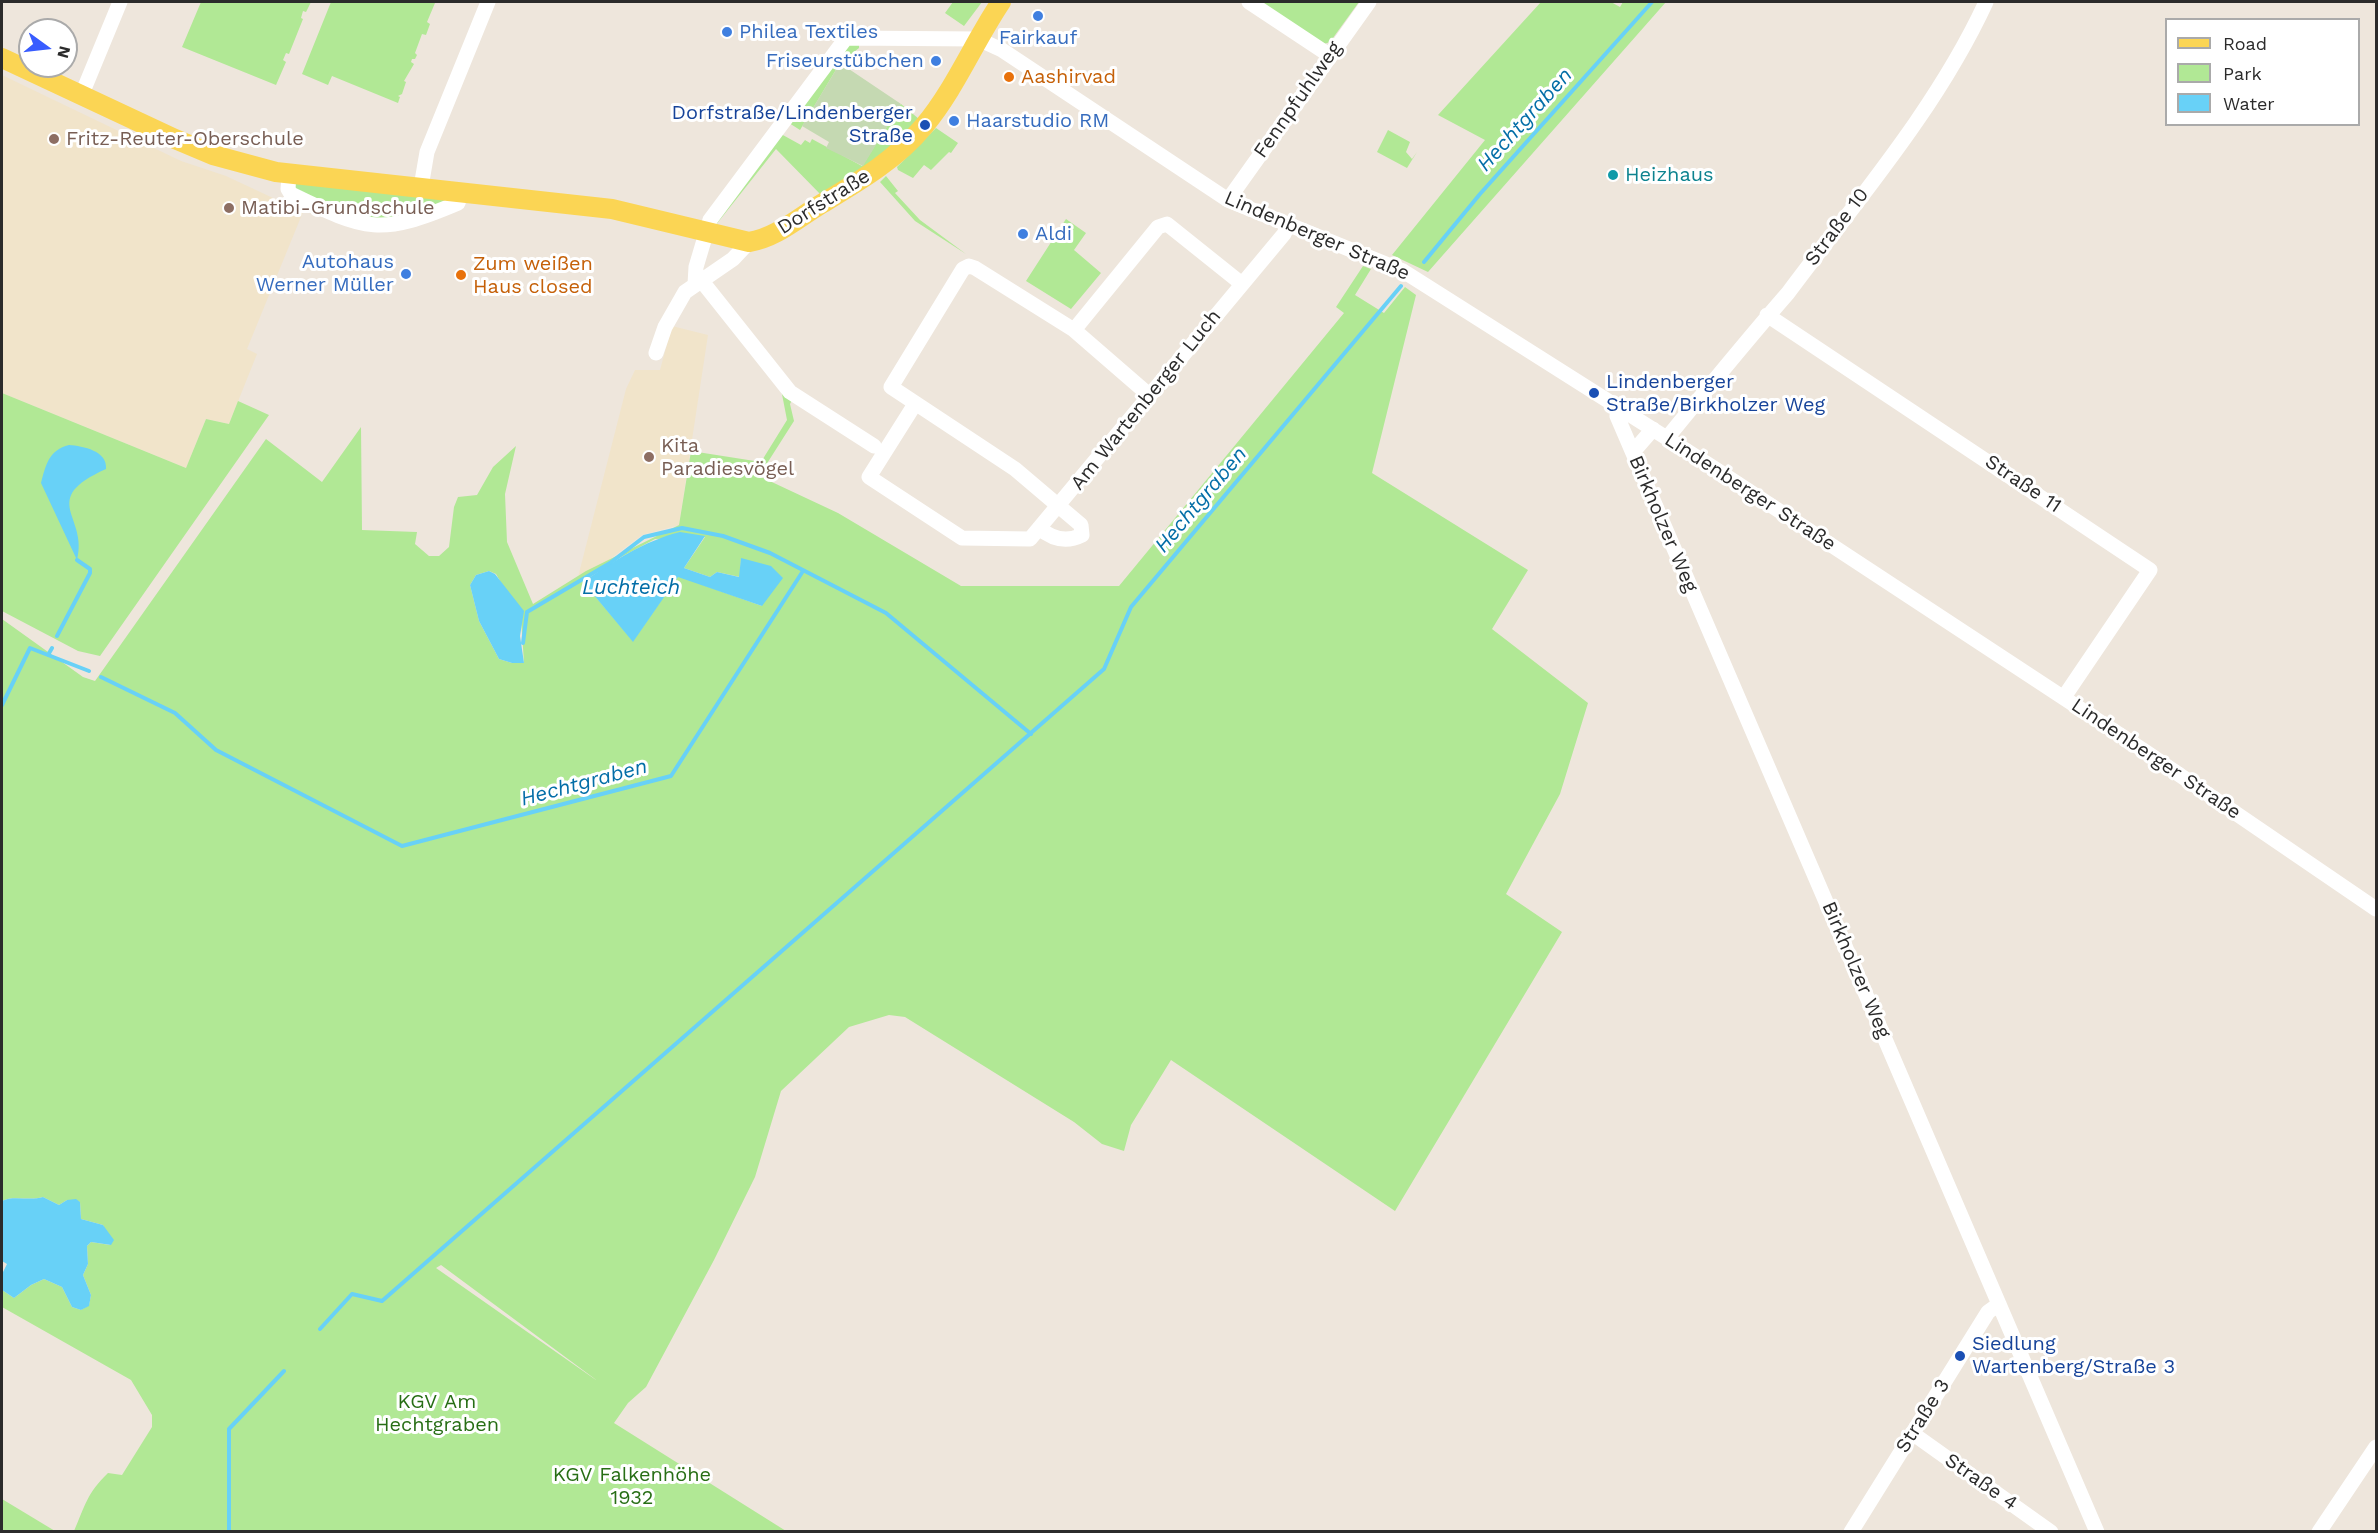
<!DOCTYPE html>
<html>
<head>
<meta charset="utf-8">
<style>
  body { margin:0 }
  #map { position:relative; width:2378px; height:1533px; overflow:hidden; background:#eee6dc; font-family:"Work Sans",sans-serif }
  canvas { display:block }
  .frame { position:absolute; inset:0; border:3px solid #2b2b2b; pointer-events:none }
  .legend { position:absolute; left:2165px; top:18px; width:195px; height:108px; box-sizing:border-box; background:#fff; border:2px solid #aaa; margin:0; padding:8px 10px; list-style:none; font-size:18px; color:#2b2b2b }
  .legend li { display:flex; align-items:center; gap:12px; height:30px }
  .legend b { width:30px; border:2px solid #aaa }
  .north { position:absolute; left:18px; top:18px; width:60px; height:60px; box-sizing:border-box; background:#fff; border:2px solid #aaa; border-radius:50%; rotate:105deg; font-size:16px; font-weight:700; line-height:24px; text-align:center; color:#2b2b2b }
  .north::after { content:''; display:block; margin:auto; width:21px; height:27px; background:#385cff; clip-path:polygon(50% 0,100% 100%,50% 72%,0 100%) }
</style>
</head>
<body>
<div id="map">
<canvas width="2378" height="1533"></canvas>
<div class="frame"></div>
<ul class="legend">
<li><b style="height:8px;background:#fbd554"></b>Road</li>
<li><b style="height:16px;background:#b1e895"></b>Park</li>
<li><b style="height:16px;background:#68d1f7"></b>Water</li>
</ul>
<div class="north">N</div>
</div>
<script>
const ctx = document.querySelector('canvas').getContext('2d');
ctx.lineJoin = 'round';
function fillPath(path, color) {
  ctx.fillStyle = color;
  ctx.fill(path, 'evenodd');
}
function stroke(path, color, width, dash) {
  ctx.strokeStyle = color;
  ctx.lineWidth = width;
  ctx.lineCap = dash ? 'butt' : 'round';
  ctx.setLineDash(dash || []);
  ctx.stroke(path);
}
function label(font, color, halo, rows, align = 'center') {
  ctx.font = font + ' "Work Sans",sans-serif';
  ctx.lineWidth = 6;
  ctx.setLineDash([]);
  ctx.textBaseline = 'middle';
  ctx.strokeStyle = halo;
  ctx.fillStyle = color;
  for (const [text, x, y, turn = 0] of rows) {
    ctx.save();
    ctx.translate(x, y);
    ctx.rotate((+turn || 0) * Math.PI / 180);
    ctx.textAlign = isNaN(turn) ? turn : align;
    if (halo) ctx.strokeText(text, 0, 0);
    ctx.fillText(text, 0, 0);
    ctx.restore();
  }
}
const education = new Path2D(`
  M2,75L181,161L226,176L303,212L247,349L257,354L229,424L206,419L186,468L2,393Z
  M672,326L708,335L679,525L642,535L602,565L578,577L626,389L635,370H660Z`);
const green = new Path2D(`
  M201,2H311L306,12L303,11L301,18L303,19L289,54L286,53L283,60L286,62L276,85L182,47Z
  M331,2H439L435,3L427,22L430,24L426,35L422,34L415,53L417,55L415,59H412L411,62L414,64L404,81L406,82L402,94L398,96L400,97L398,103L332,76L328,85L302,74Z
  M953,2H982L964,26L945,13Z
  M1261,2H1359L1330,42L1324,44Z
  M1541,2H1611L1620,7L1623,2H1666L1428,272L1392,255L1485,140L1438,115Z
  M853,43L859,44V48L840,63L800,130L789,123L846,47Z
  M901,104L919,119L915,129L824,198L776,149L715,226L712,225L781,134L801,145L805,140L810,143L812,139L862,166Z
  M936,128L958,143L951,153L949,152L931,170L924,165L913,178L898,170L897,167Z
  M1388,130L1410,142L1406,152L1412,159L1417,152L1407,168L1377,152Z
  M886,176L898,191L895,193L920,220L966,254L915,221L880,182Z
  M294,181L455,197L408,218L365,219L295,191Z
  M1066,219L1086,233L1074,250L1101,273L1071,309L1026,281Z
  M1363,266L1371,269L1355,295L1384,313L1405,287L1416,295L1372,473L1528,570L1492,629L1588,703L1560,794L1506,894L1562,932L1395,1211L1171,1060L1131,1125L1124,1151L1102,1144L1074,1122L905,1017L889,1015L849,1027L781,1091L755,1177L714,1260L646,1387L628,1403L614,1423L786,1531H74C85,1506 87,1493 108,1473L122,1475L152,1427V1415L131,1380L2,1307V1290L14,1298L31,1285L44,1279L62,1287L72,1307L81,1310L89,1305L91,1295L83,1275L88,1264L87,1246L91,1242L110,1245L103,1225L81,1219L80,1202L67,1200L59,1205L43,1197C29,1201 12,1195 2,1201V619L83,677L95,681L266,439L322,482L361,427L362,530L417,532L415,544L429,556H439L449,547L454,507L458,497L477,495L493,467L516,446L505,494L507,542L533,604L586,571L679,525L691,451L761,462L787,420L781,389L792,400L790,404L794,421L759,476L838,513L961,586H1119L1344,313L1336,307ZM705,537L684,568L710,577L717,572L740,577L741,558L762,606L678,576L633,641L583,582L610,563L655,539ZM489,571L496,574L521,618L524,663H512L499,659L479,621L470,585L476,575ZM441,1265L595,1379L596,1380L436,1268Z
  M2,393L186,468L206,419L229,424L238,401L269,415L100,656L78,651L2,611Z
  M2,1499L55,1531H2Z`);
const cemetery = new Path2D(`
  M840,63L901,104L863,166L826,148L829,142L802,126Z`);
const water = new Path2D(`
  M69,445C83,446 108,451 106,469C37,500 89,516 77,560L41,483C46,464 49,450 69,445Z
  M680,532L705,536L684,568L710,577L717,572L739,577L741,558L771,566L783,578L762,606L678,577L633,642L583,582C614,561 644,541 680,532Z
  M489,571L495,574L524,611L520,636L524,663H512L499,659L479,621L470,585L476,575Z
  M43,1197L59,1205L67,1200L76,1199L80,1202L81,1219L103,1225L114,1240L111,1245L91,1242L87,1246L88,1264L83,1275L91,1295L89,1306L81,1310L72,1307L62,1287L44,1279L31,1285L14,1298L2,1290V1274L7,1264L2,1261V1201C12,1195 30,1201 43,1197Z`);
const stream = new Path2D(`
  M1424,262L1480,194L1652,2
  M57,636L90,573V569L77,560
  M523,643L527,612L610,563L644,537L682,528L723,536L770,553L886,613L1031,734
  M48,655L52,648
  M101,677L175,713L216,750L402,846L671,776L803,571
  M2,705L30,648L89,671
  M320,1329L352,1294L382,1301L1104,669L1131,607L1401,286
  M229,1532V1429L284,1371`);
const minor = new Path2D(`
  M1249,2L1329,55
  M82,94L120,2
  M289,175L288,189L291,194C367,231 380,236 458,203L461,192
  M421,187L427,152L488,2
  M1228,200L1369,2
  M701,280L790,392L874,446
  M695,284L696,267L710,220L846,38L978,39L1002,50L1228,200L1403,271L1714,468L2146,752L2376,909
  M1767,315L2150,570L2064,697
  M1074,330L1158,227L1167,224L1242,284
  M656,353L665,327L685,292L733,259L749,242
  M915,404L869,477L962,538L1030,539L1284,234L1288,225
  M1621,410L1617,416L2097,1532
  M1667,438C1707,389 1747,340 1788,293C1858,199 1937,108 1986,2
  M1633,452L1653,429
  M1039,528C1052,539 1066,543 1082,535L1081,525L1015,469L891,387L963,269L969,266L975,268L1074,330L1149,395
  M1912,1433L2051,1532
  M1851,1532L1988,1312L1999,1304
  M2319,1532L2376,1447`);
const major = new Path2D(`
  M2,58L175,139L213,155L276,172L612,209L749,242C775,238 797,219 818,206C856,183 895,161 924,126C955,89 974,42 1001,2`);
const markers = [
  [1038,16,6,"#3f7fe0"],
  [727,32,6,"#3f7fe0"],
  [936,61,6,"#3f7fe0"],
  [1009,77,6,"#e8710a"],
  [954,121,6,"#3f7fe0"],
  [925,125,6,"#1a4fb4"],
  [54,139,6,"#8d6e63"],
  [1613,175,6,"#0f9aa8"],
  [229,208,6,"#8d6e63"],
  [1023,234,6,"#3f7fe0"],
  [406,274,6,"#3f7fe0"],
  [461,275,6,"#e8710a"],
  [1594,393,6,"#1a4fb4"],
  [649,457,6,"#8d6e63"],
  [1960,1356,6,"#1a4fb4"]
];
const shopNames = [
  ["Philea Textiles",739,32],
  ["Fairkauf",1038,38,"center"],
  ["Friseurstübchen",924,61,"right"],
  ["Haarstudio RM",966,121],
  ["Aldi",1035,234],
  ["Autohaus",394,262,"right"],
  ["Werner Müller",394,285,"right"]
];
const foodNames = [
  ["Aashirvad",1021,77],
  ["Zum weißen",473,264],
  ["Haus closed",473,287]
];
const streetNames = [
  ["Fennpfuhlweg",1298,100,-55],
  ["Dorfstraße",824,202,-32],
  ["Straße 10",1837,227,-53],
  ["Lindenberger Straße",1317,236,23],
  ["Am Wartenberger Luch",1146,400,-51],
  ["Straße 11",2023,484,34],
  ["Lindenberger Straße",1750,492,33],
  ["Birkholzer Weg",1663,524,67],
  ["Lindenberger Straße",2156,759,34],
  ["Birkholzer Weg",1856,970,67],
  ["Straße 3",1923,1416,-58],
  ["Straße 4",1981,1482,35]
];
const transitNames = [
  ["Dorfstraße/Lindenberger",913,113,"right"],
  ["Straße",913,136,"right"],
  ["Lindenberger",1606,382],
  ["Straße/Birkholzer Weg",1606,405],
  ["Siedlung",1972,1344],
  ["Wartenberg/Straße 3",1972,1367]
];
const educationNames = [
  ["Fritz-Reuter-Oberschule",66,139],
  ["Matibi-Grundschule",241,208],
  ["Kita",661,446],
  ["Paradiesvögel",661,469]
];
const cultureNames = [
  ["Heizhaus",1625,175]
];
const parkNames = [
  ["KGV Am",437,1402],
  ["Hechtgraben",437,1425],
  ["KGV Falkenhöhe",632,1475],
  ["1932",632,1498]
];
const waterNames = [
  ["Hechtgraben",1525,120,-48],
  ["Hechtgraben",1201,500,-50],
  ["Luchteich",631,588],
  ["Hechtgraben",584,783,-15]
];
fillPath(education, '#f1e4ca');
fillPath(green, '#b1e895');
fillPath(cemetery, '#c5d9b2');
fillPath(water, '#68d1f7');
stroke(stream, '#68d1f7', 4);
stroke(minor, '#fff', 15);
stroke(major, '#fbd554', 20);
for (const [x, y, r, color] of markers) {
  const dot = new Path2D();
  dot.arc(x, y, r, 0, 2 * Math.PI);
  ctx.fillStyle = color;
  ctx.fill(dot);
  stroke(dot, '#fff', 2);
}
label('20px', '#366cbe', '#fff', shopNames, 'left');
label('20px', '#c56008', '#fff', foodNames, 'left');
label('20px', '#2b2b2b', '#fff', streetNames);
label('20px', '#164399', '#fff', transitNames, 'left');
label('20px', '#785e54', '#fff', educationNames, 'left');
label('20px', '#0d838f', '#fff', cultureNames, 'left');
label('20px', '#276e15', '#fff', parkNames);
label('italic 21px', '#036ea7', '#fff', waterNames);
</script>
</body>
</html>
